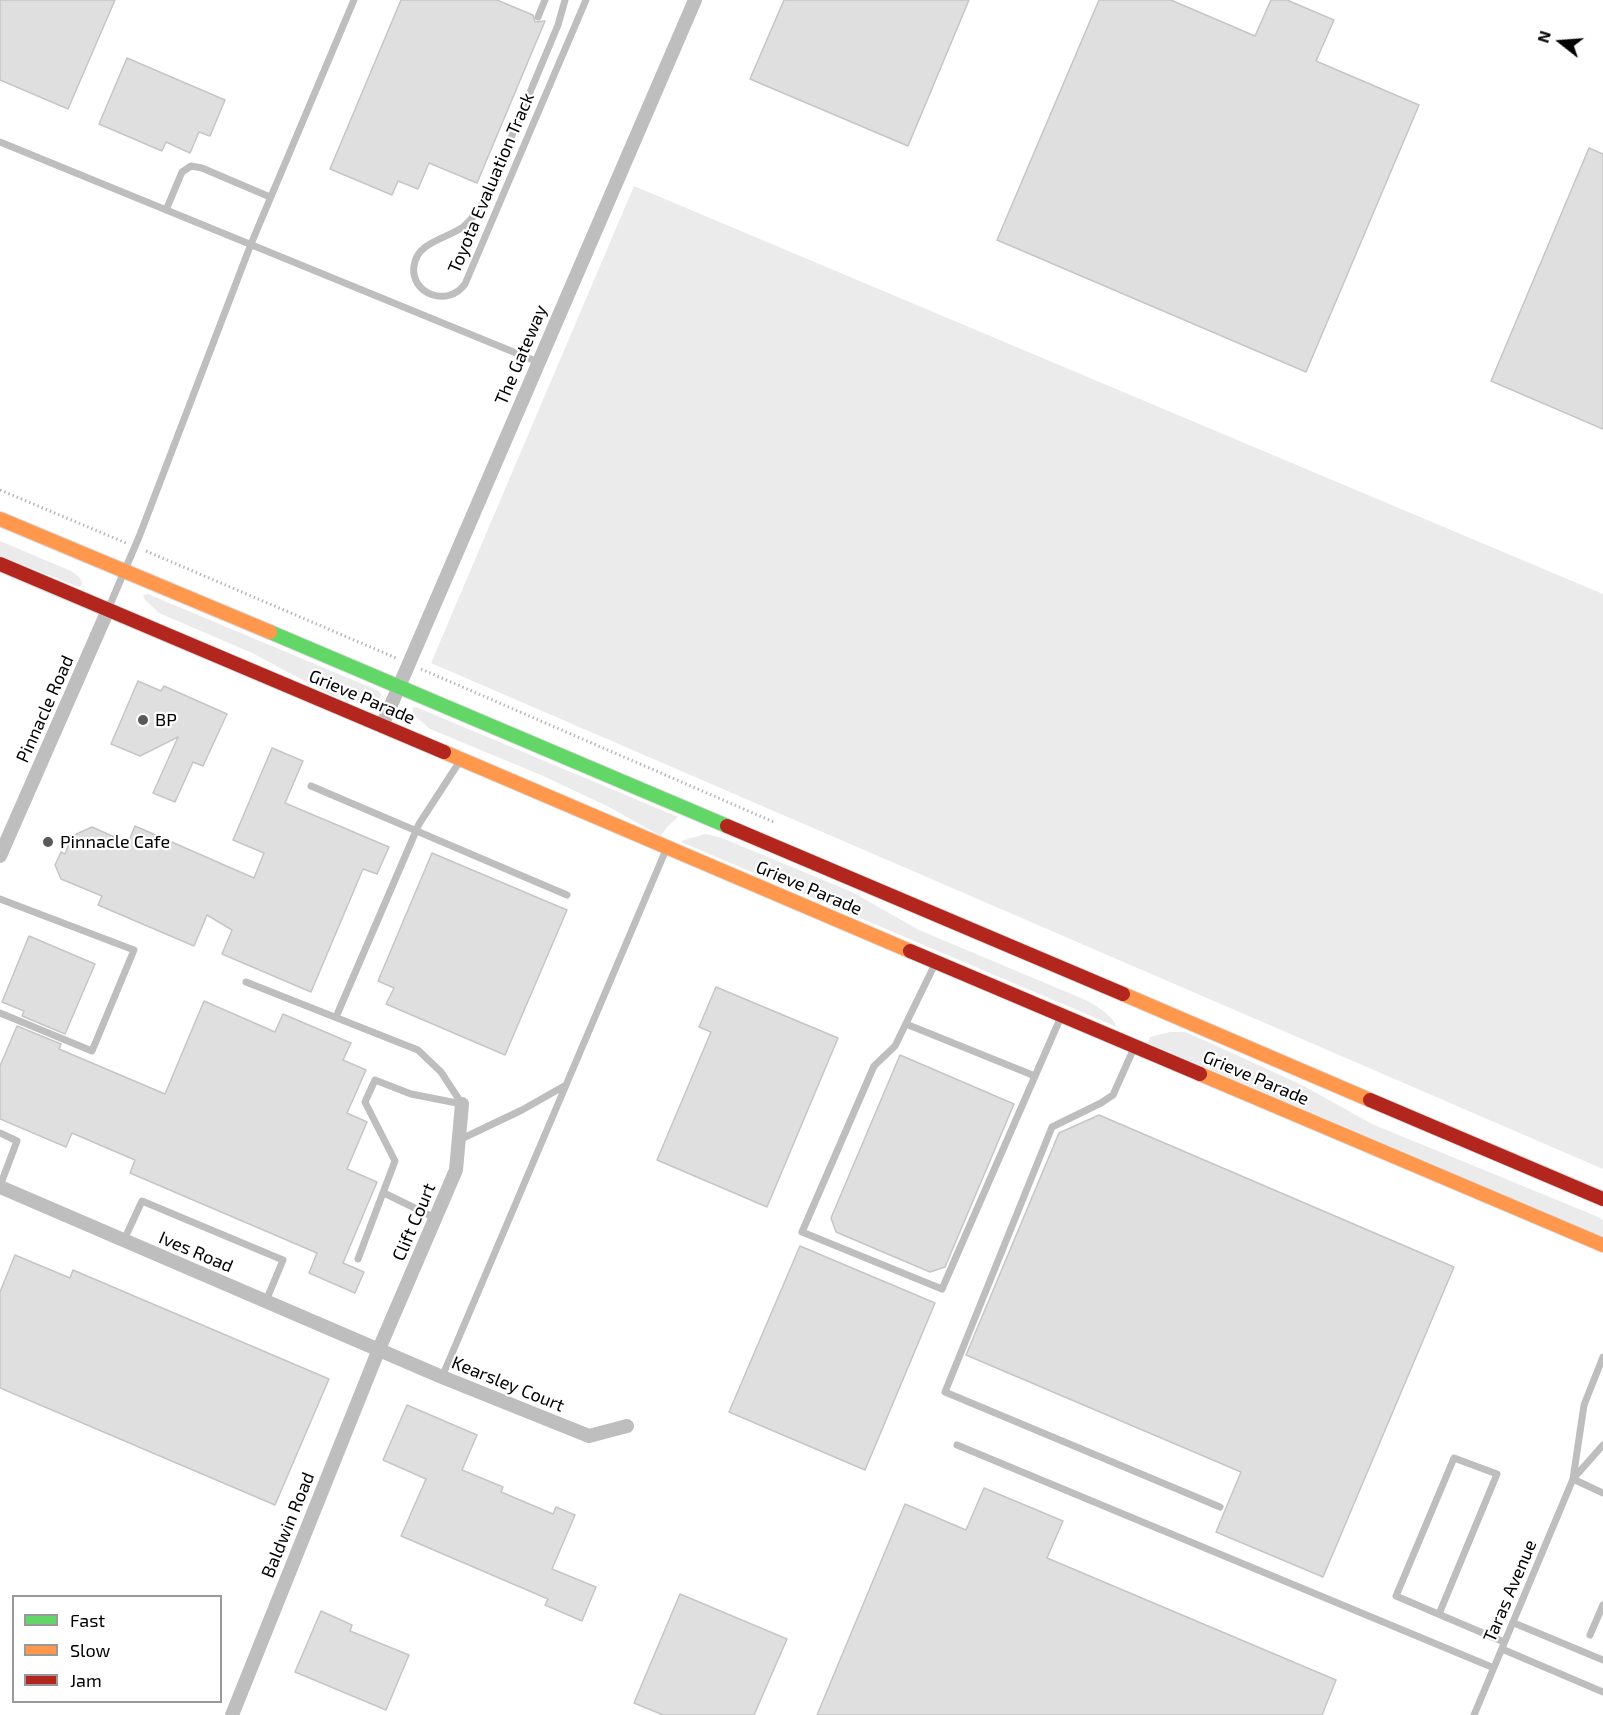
<!DOCTYPE html>
<html>
<head>
<meta charset="utf-8">
<style>
  body { margin:0 }
  #map { position:relative; width:1603px; height:1715px; overflow:hidden; background:#fff; font-family:"Exo 2",sans-serif }
  canvas { display:block }
  .legend { position:absolute; left:12px; top:1595px; width:210px; height:108px; box-sizing:border-box; background:#fff; border:2px solid #999; margin:0; padding:8px 10px; list-style:none; font-size:18px; color:#000 }
  .legend li { display:flex; align-items:center; gap:12px; height:30px }
  .legend b { width:30px; border:2px solid #999 }
  .north { position:absolute; left:1531px; top:12px; width:60px; height:60px; -webkit-text-stroke:4px #fff; paint-order:stroke; rotate:287deg; font-size:16px; font-weight:700; line-height:24px; text-align:center; color:#000 }
  .north::after { content:''; display:block; margin:auto; width:21px; height:27px; background:#000; clip-path:polygon(50% 0,100% 100%,50% 72%,0 100%) }
</style>
</head>
<body>
<div id="map">
<canvas width="1603" height="1715"></canvas>
<ul class="legend">
<li><b style="height:8px;background:#63d668"></b>Fast</li>
<li><b style="height:8px;background:#ff974d"></b>Slow</li>
<li><b style="height:8px;background:#b3261e"></b>Jam</li>
</ul>
<div class="north">N</div>
</div>
<script>
const ctx = document.querySelector('canvas').getContext('2d');
ctx.lineJoin = 'round';
function fillPath(path, color) {
  ctx.fillStyle = color;
  ctx.fill(path, 'evenodd');
}
function stroke(path, color, width, dash) {
  ctx.strokeStyle = color;
  ctx.lineWidth = width;
  ctx.lineCap = dash ? 'butt' : 'round';
  ctx.setLineDash(dash || []);
  ctx.stroke(path);
}
function label(font, color, halo, rows, align = 'center') {
  ctx.font = font + ' "Exo 2",sans-serif';
  ctx.lineWidth = 4.5;
  ctx.setLineDash([]);
  ctx.textBaseline = 'middle';
  ctx.strokeStyle = halo;
  ctx.fillStyle = color;
  for (const [text, x, y, turn = 0] of rows) {
    ctx.save();
    ctx.translate(x, y);
    ctx.rotate((+turn || 0) * Math.PI / 180);
    ctx.textAlign = isNaN(turn) ? turn : align;
    if (halo) ctx.strokeText(text, 0, 0);
    ctx.fillText(text, 0, 0);
    ctx.restore();
  }
}
const green = new Path2D(`
  M634,186L1603,594V1169L431,663Z
  M0,541L71,571C77,575 82,578 82,585L79,587L0,556Z
  M148,594L379,691L381,694L380,698L362,704L331,695L252,653L159,613L145,600L143,595Z
  M416,707L678,817L667,827L661,836L609,807L541,775L430,729L415,716L412,708Z
  M706,834L722,838L852,892L919,930L1088,1001C1100,1009 1111,1014 1117,1027L681,842L684,840Z
  M1170,1032H1185L1206,1041L1302,1085L1372,1124L1596,1216L1603,1220V1236L1148,1043L1150,1037Z`);
const building = new Path2D(`
  M0,0H115L68,109L0,80Z
  M401,0H497L533,15L535,22L545,21L477,183L429,163L418,189L398,181L392,195L330,169Z
  M784,0H969L908,146L750,79Z
  M1099,0H1171L1255,36L1271,0H1287L1334,20L1316,61L1419,105L1306,372L997,240Z
  M127,58L225,100L210,136L199,132L190,153L166,142L162,151L99,124Z
  M1589,148L1603,154V429L1491,381Z
  M138,681L161,691L164,686L227,714L203,766L193,762L175,802L153,793L178,737L140,756L111,744Z
  M272,748L303,761L285,803L389,847L377,874L363,869L311,992L222,954L232,930L207,915L194,946L98,905L102,896L61,879L55,865L61,852L65,854L72,836L92,827L128,843L135,826L254,878L264,853L233,840Z
  M432,853L567,910L505,1055L386,1004L394,988L378,981Z
  M29,936L95,964L65,1034L22,1016L24,1011L2,1002Z
  M716,987L838,1038L767,1207L657,1160L711,1032L699,1027Z
  M204,1001L275,1032L283,1014L351,1043L343,1060L366,1070L347,1113L367,1122L347,1169L377,1182L343,1263L364,1272L355,1293L309,1273L317,1253L130,1173L135,1160L72,1133L66,1147L0,1119V1066L17,1026L61,1044L59,1049L165,1094Z
  M900,1055L1014,1104L945,1267L930,1272L836,1232L831,1218Z
  M1099,1115L1454,1267L1323,1577L1216,1532L1241,1472L966,1355L1059,1133Z
  M800,1246L935,1303L865,1470L729,1412Z
  M15,1255L70,1278L73,1270L329,1379L275,1505L0,1388V1292Z
  M407,1405L477,1435L462,1470L503,1487L501,1492L553,1514L556,1507L575,1515L552,1569L596,1587L582,1621L545,1605L548,1599L401,1536L426,1479L383,1460Z
  M984,1488L1063,1521L1047,1558L1336,1680L1322,1715H817L905,1504L966,1530Z
  M680,1594L787,1639L754,1715H663L634,1703Z
  M321,1611L352,1625L350,1631L409,1655L386,1710L295,1672Z`);
const path = new Path2D(`
  M0,490L126,543
  M146,551L396,658
  M421,669L776,823`);
const lane = new Path2D(`
  M565,0L558,25L486,198C479,209 473,219 463,227C446,239 417,242 414,266C410,294 448,308 465,284L586,0
  M538,17L545,0
  M0,142L538,362
  M166,210L182,172L191,166L202,168L270,197
  M109,607L139,537L251,244L354,0
  M311,786L567,895
  M0,899L134,950L92,1051L0,1013
  M935,964L895,1046L874,1066L802,1232L942,1289L1060,1019
  M246,982L418,1050L441,1072L462,1104
  M336,1017L419,824L458,764
  M906,1024L1035,1076
  M1134,1048L1113,1095L1101,1103L1052,1127L945,1392L1220,1507
  M0,1133L17,1141L0,1186
  M459,1140L522,1110L566,1085
  M384,1193L435,1218
  M124,1240L142,1201L283,1260L266,1301
  M358,1259L395,1161L365,1102L375,1080L411,1094L462,1104
  M442,1377L665,852
  M957,1445L1494,1668
  M1573,1479L1603,1445
  M1573,1479L1603,1493
  M1439,1614L1497,1474L1454,1458L1396,1596L1504,1642
  M1514,1623L1603,1660
  M1590,1635L1603,1605
  M1502,1649L1603,1692
  M1474,1715L1573,1479L1584,1405L1603,1357`);
const street = new Path2D(`
  M382,726L695,0
  M0,856L108,610
  M0,1187L442,1377L589,1436L627,1426
  M232,1715L379,1349L456,1170L462,1104`);
const fast = new Path2D(`
  M270,632L727,826`);
const slow = new Path2D(`
  M0,519L270,632
  M444,752L910,951
  M1123,994L1370,1100
  M1200,1074L1603,1245`);
const jam = new Path2D(`
  M0,564L444,752
  M727,826L1123,994
  M910,951L1200,1074
  M1370,1100L1603,1199`);
const markers = [
  [143,720,6,"#595959"],
  [48,842,6,"#595959"]
];
const streetNames = [
  ["Toyota Evaluation Track",491,183,-67],
  ["The Gateway",521,355,-67],
  ["Grieve Parade",362,697,23],
  ["Pinnacle Road",45,709,-66],
  ["Grieve Parade",809,888,23],
  ["Grieve Parade",1256,1078,23],
  ["Clift Court",414,1222,-67],
  ["Ives Road",196,1252,23],
  ["Kearsley Court",508,1384,22],
  ["Baldwin Road",288,1525,-68],
  ["Taras Avenue",1510,1591,-67]
];
const poiNames = [
  ["BP",155,720],
  ["Pinnacle Cafe",60,842]
];
fillPath(green, '#ebebeb');
fillPath(building, '#dfdfdf');
stroke(building, '#c6c6c6', 1.5);
stroke(fast, '#dbdbdb', 16);
stroke(slow, '#dbdbdb', 16);
stroke(jam, '#dbdbdb', 16);
stroke(path, '#b9b9b9', 3, [1.5, 3]);
stroke(lane, '#bebebe', 7);
stroke(street, '#bebebe', 14);
stroke(fast, '#63d668', 14);
stroke(slow, '#ff974d', 14);
stroke(jam, '#b3261e', 14);
for (const [x, y, r, color] of markers) {
  const dot = new Path2D();
  dot.arc(x, y, r, 0, 2 * Math.PI);
  ctx.fillStyle = color;
  ctx.fill(dot);
  stroke(dot, '#fff', 2);
}
label('18px', '#000', '#fff', streetNames);
label('18px', '#000', '#fff', poiNames, 'left');
</script>
</body>
</html>
